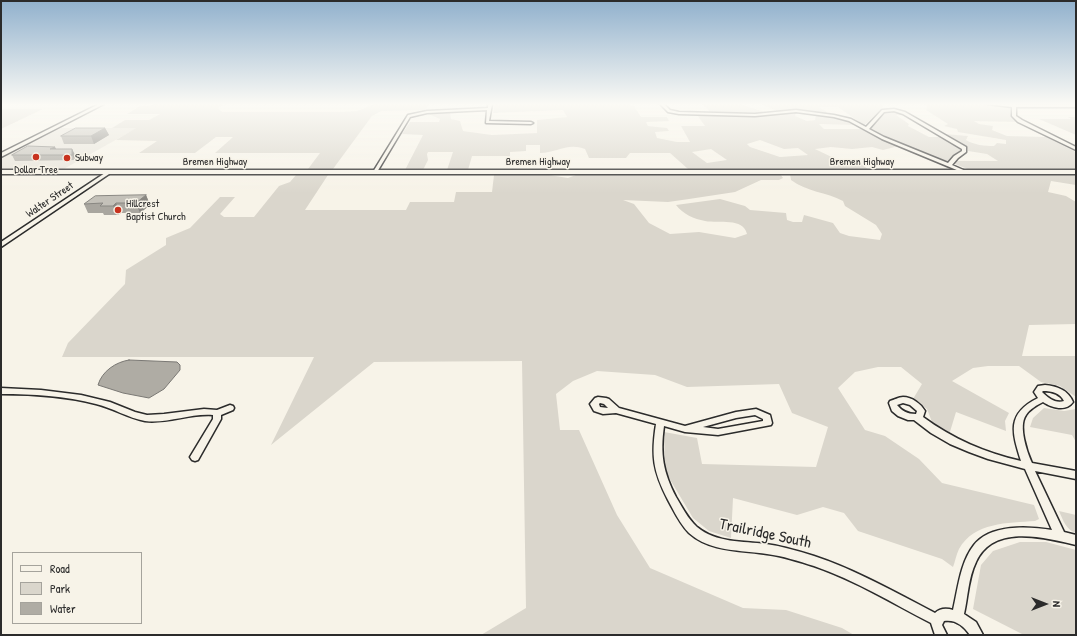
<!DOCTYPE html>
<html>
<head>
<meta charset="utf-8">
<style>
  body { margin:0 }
  #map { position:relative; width:1077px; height:636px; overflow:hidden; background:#f7f3e8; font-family:"Patrick Hand",sans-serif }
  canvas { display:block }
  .frame { position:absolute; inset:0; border:2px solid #2b2b2b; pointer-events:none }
  .legend { position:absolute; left:12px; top:552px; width:130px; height:72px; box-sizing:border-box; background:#f7f3e8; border:1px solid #a5a39c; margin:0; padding:5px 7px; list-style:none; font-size:12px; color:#2b2b2b }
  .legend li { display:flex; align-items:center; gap:8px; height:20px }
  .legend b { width:20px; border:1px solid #a5a39c }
  .north { position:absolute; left:1025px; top:584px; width:40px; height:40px; -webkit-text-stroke:3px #f7f3e8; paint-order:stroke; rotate:90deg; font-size:11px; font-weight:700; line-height:16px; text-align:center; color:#2b2b2b }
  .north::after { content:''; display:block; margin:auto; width:14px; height:18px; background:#2b2b2b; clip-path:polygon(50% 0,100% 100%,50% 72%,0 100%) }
</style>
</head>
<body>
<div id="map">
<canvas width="1077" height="636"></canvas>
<div class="frame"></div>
<ul class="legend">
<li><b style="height:5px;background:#f7f3e8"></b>Road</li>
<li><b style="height:11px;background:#dad6cc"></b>Park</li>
<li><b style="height:11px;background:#afaca4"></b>Water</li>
</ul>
<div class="north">N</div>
</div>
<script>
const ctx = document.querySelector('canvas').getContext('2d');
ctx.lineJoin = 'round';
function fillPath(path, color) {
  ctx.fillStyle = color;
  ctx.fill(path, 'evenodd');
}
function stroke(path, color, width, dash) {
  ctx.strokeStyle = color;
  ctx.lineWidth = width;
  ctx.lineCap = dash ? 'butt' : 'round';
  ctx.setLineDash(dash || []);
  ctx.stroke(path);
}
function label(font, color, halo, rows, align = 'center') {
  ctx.font = font + ' "Patrick Hand",sans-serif';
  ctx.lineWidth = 3;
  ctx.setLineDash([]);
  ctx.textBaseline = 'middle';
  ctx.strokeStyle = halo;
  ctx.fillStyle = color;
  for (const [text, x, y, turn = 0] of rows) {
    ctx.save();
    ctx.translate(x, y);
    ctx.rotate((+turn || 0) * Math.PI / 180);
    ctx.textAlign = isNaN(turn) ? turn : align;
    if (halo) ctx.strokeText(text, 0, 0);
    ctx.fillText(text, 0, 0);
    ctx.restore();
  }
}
const built = new Path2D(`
  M61,128H137L62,170L1,169V158Z`);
const green = new Path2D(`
  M155,104H224L218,108L222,112H339L357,111L375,104H429L425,110L381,111L372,116L333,169H308L320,153H215L233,137H216L195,153H139L157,141L116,140L136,128H112L125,120H149L160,114H127L140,106H150Z
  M495,104H628L634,106L641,117H667L669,121L646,122L648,126L667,128L669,131L655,132L657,138L677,142H690L681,126H705L697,115L754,116L796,112L795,116L807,121L815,120L816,114L846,119L855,125L819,124L824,129H861L899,146L883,150L872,147L852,149L831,147L815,149L838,160L857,161L868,169H688L670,153H630L626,158H589L585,149C568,142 556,153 540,153V145H526V151L510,152V156H472L468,170H447L453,152H428L427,154L428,160L423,170H405L423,135L402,134L410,122H439L440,119L426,113L450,112L451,119L460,121L463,131L492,135L537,133V120L567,117L563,110L493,113ZM760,140L784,149L798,148L808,155L780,157L750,147L747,144ZM711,149L727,160L707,163L692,152Z
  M683,104H740L768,113L710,112L702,104Z
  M761,104H884L881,109L865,125L862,124L838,107H819L827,112L826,113L797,109L777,111Z
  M923,104H985L1010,107L1011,117L1019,122L974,121L979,124L993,126L992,130L1007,136L1046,137L1076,152V169L970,170L955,164L956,161H998L987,154L968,151V149L945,134L968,136L966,140C974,145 985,146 994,146L997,143L1006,144V140L958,132L957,129L944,126L948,124L926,110L927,106Z
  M1,109H43L1,129Z
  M886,111H895L905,115H896L909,124L908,126L929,137H946L963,150L950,161H947L889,140L872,130L871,127Z
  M1068,117H1076V135L1039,119H1071Z
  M790,174H1076V185L1051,181L1048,192L1066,196L1076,202V324L1029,325L1022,356H1076V397L1060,386L1041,382L1019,366H988L973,368L952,381L1009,413L1005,421L1006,431L956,412L949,435L932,422L927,409L913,399L922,384L901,367H878L855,372L838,388L865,430L885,436L919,459L942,483L1034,505L1039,519L1035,521C1008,523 974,522 959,549C956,555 955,562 953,567L942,559L858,531L844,513L823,507L797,515L733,498L731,538L709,531L693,518L665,471L664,432L697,438L702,464L816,467L828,427L792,413L779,384L687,387L655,375L597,371L573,381L556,394L560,430H579L617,515L650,568L743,608L786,610L842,628L854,635H481L526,608L522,361L374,362L271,445L314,357H62L68,343L125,284L126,270L166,245V238L190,228L220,197H235L220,214L224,217H254L279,186L290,182L296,175H328L305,210H406L410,202H454L456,192H492L494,175H549L568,178L576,175H781L783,178L779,180H761L735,192L689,199L668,202L623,200L634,204L649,223L670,234L699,232L735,238L747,234C743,217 719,224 705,221C694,219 683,214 676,205L720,199L745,206L750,210L786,213L787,220L793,222H802L804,215L833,223L840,233L849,236L880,240L882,234L876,225L845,206L843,201C826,192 807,192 791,180Z
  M1044,408L1064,411L1076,409V442L1072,435L1030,427L1033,418Z
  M1059,511L1076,515V533C1066,530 1063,520 1059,511Z
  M1020,542H1046L1076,550V635H1024L973,609L981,565L993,551Z`);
const water = new Path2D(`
  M129,360L177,362L180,365V370L164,389L149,398L123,393L98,385C102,371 116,362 129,360Z`);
const minor = new Path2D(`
  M488,104H492L489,121L531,122L533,123L531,124L486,123L487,110L427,113L410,117L377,172L375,173L373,172L408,115L427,111L488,108Z
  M660,104H664L670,110L679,112L755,114L796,110L834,115L851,119L866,127L882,110L894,109L905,112L966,147V152L958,158L952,165L968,172L964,173L882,139L849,121L834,117L796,112L755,116L679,114L668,112ZM894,111L903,114L962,149V151L954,156L948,163L884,137L869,129L884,112Z
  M108,171L112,172L1,247V242Z
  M1045,385C1057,386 1068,390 1073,402C1066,412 1052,408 1043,402C1037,405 1030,409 1026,415C1018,426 1027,452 1032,463L1076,471V479L1035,471L1064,532L1076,535V545C1043,537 993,524 976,562C968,578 968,597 964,614L976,622L983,635H970C964,626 955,619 944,621L942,625L947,635H935L931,623C892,603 855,580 814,566C798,561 783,556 767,554C741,550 710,552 689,533C680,524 674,511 668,500C653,471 651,456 656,424L616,413L603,414L594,411L590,404L595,398L598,397L606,398L609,399L619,408L685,426L736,412L756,409L770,415L772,423L771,425L718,435L685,432L664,426C660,454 663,472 676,497C682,507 688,519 697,527C716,543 743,541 766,544C782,546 798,551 814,556C856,570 895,592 935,613C940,608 947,608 953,610C958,589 960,563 974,545C990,524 1028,526 1052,530L1025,469L988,459L969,452L950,444L931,433L914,420H908L898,416L892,411L889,403L890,401C894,400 899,397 903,397C912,397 921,404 925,411L923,417C953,439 985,453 1021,461C1012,432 1006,414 1038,398L1034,392L1038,386ZM1043,391C1052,391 1060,393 1064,401C1056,404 1048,398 1042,392ZM600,403L604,404L608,408L600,407L599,404ZM903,403L910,405L917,411L916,414C907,414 902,411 897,405ZM755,415L763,419V421L718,429L703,427L736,418Z
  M1,388L41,390L81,395L110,402L135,412L147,415L164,414L204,409L217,410L230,405L233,406L234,408L233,410L221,415V419L198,460L195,461L192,460L190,457L213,419V415C190,413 168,424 145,421C128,418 113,408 96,404C65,396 33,394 1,394Z`);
const tertiary = new Path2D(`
  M988,104L1076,105V107H1016V116L1022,120L1076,147V150L1018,122L1012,116V107Z`);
const secondary = new Path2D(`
  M99,104H104L1,157V153Z
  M1,170H1076V174H1Z`);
const wall = new Path2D(`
  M105,128L109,135L94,144H64L61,136Z
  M56,149H72L75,155V160L15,161L12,155Z
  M146,195L150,205L140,213H121L118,215H104L103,213H88L84,204Z`);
const shadedWall = new Path2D(`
  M105,128L109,135L94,144L91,136Z
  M55,147L58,152L52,155L50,149Z
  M72,149L75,155V160L72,155Z
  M146,195L150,205L140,213L136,203Z
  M116,203L121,213L118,215L113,206Z`);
const building = new Path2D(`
  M76,128H105L91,136H61Z
  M28,146L55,147L50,149H72V155H12Z
  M146,195L136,203H116L113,206H100L103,203L84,204L95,196Z`);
const markers = [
  [36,157,4,"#c8321e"],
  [67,158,4,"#c8321e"],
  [118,210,4,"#c8321e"]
];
const farPoinames = [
  ["Subway",75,158],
  ["Dollar Tree",36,170,"center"],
  ["Hillcrest",126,204],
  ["Baptist Church",126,217]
];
const farStreetnames = [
  ["Bremen Highway",215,162],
  ["Bremen Highway",538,162],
  ["Bremen Highway",862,162],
  ["Walter Street",50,200,-34]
];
const nearStreetnames = [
  ["Trailridge South",765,534,12]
];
fillPath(built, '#e8e4da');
fillPath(green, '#dad6cc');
fillPath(water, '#afaca4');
stroke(water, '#7a7874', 1);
stroke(minor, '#2b2b2b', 3);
stroke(tertiary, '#2b2b2b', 3);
stroke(secondary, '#2b2b2b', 3);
fillPath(minor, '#f7f3e8');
fillPath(tertiary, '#f7f3e8');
fillPath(secondary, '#f7f3e8');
fillPath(wall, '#a9a69f');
fillPath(shadedWall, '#898782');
fillPath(building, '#c4c1b9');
stroke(building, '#898782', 1);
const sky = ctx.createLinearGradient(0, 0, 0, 193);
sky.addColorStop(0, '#91b1cd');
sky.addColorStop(0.54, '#fbfaf5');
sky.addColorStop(1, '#fbfaf500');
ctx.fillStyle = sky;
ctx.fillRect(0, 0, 1077, 193);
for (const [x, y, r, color] of markers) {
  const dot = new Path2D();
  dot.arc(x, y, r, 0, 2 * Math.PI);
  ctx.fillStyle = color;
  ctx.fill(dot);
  stroke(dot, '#f7f3e8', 1.5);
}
label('11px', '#2b2b2b', '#f7f3e8', farPoinames, 'left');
label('11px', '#2b2b2b', '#f7f3e8', farStreetnames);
label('16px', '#2b2b2b', '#f7f3e8', nearStreetnames);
</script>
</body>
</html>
